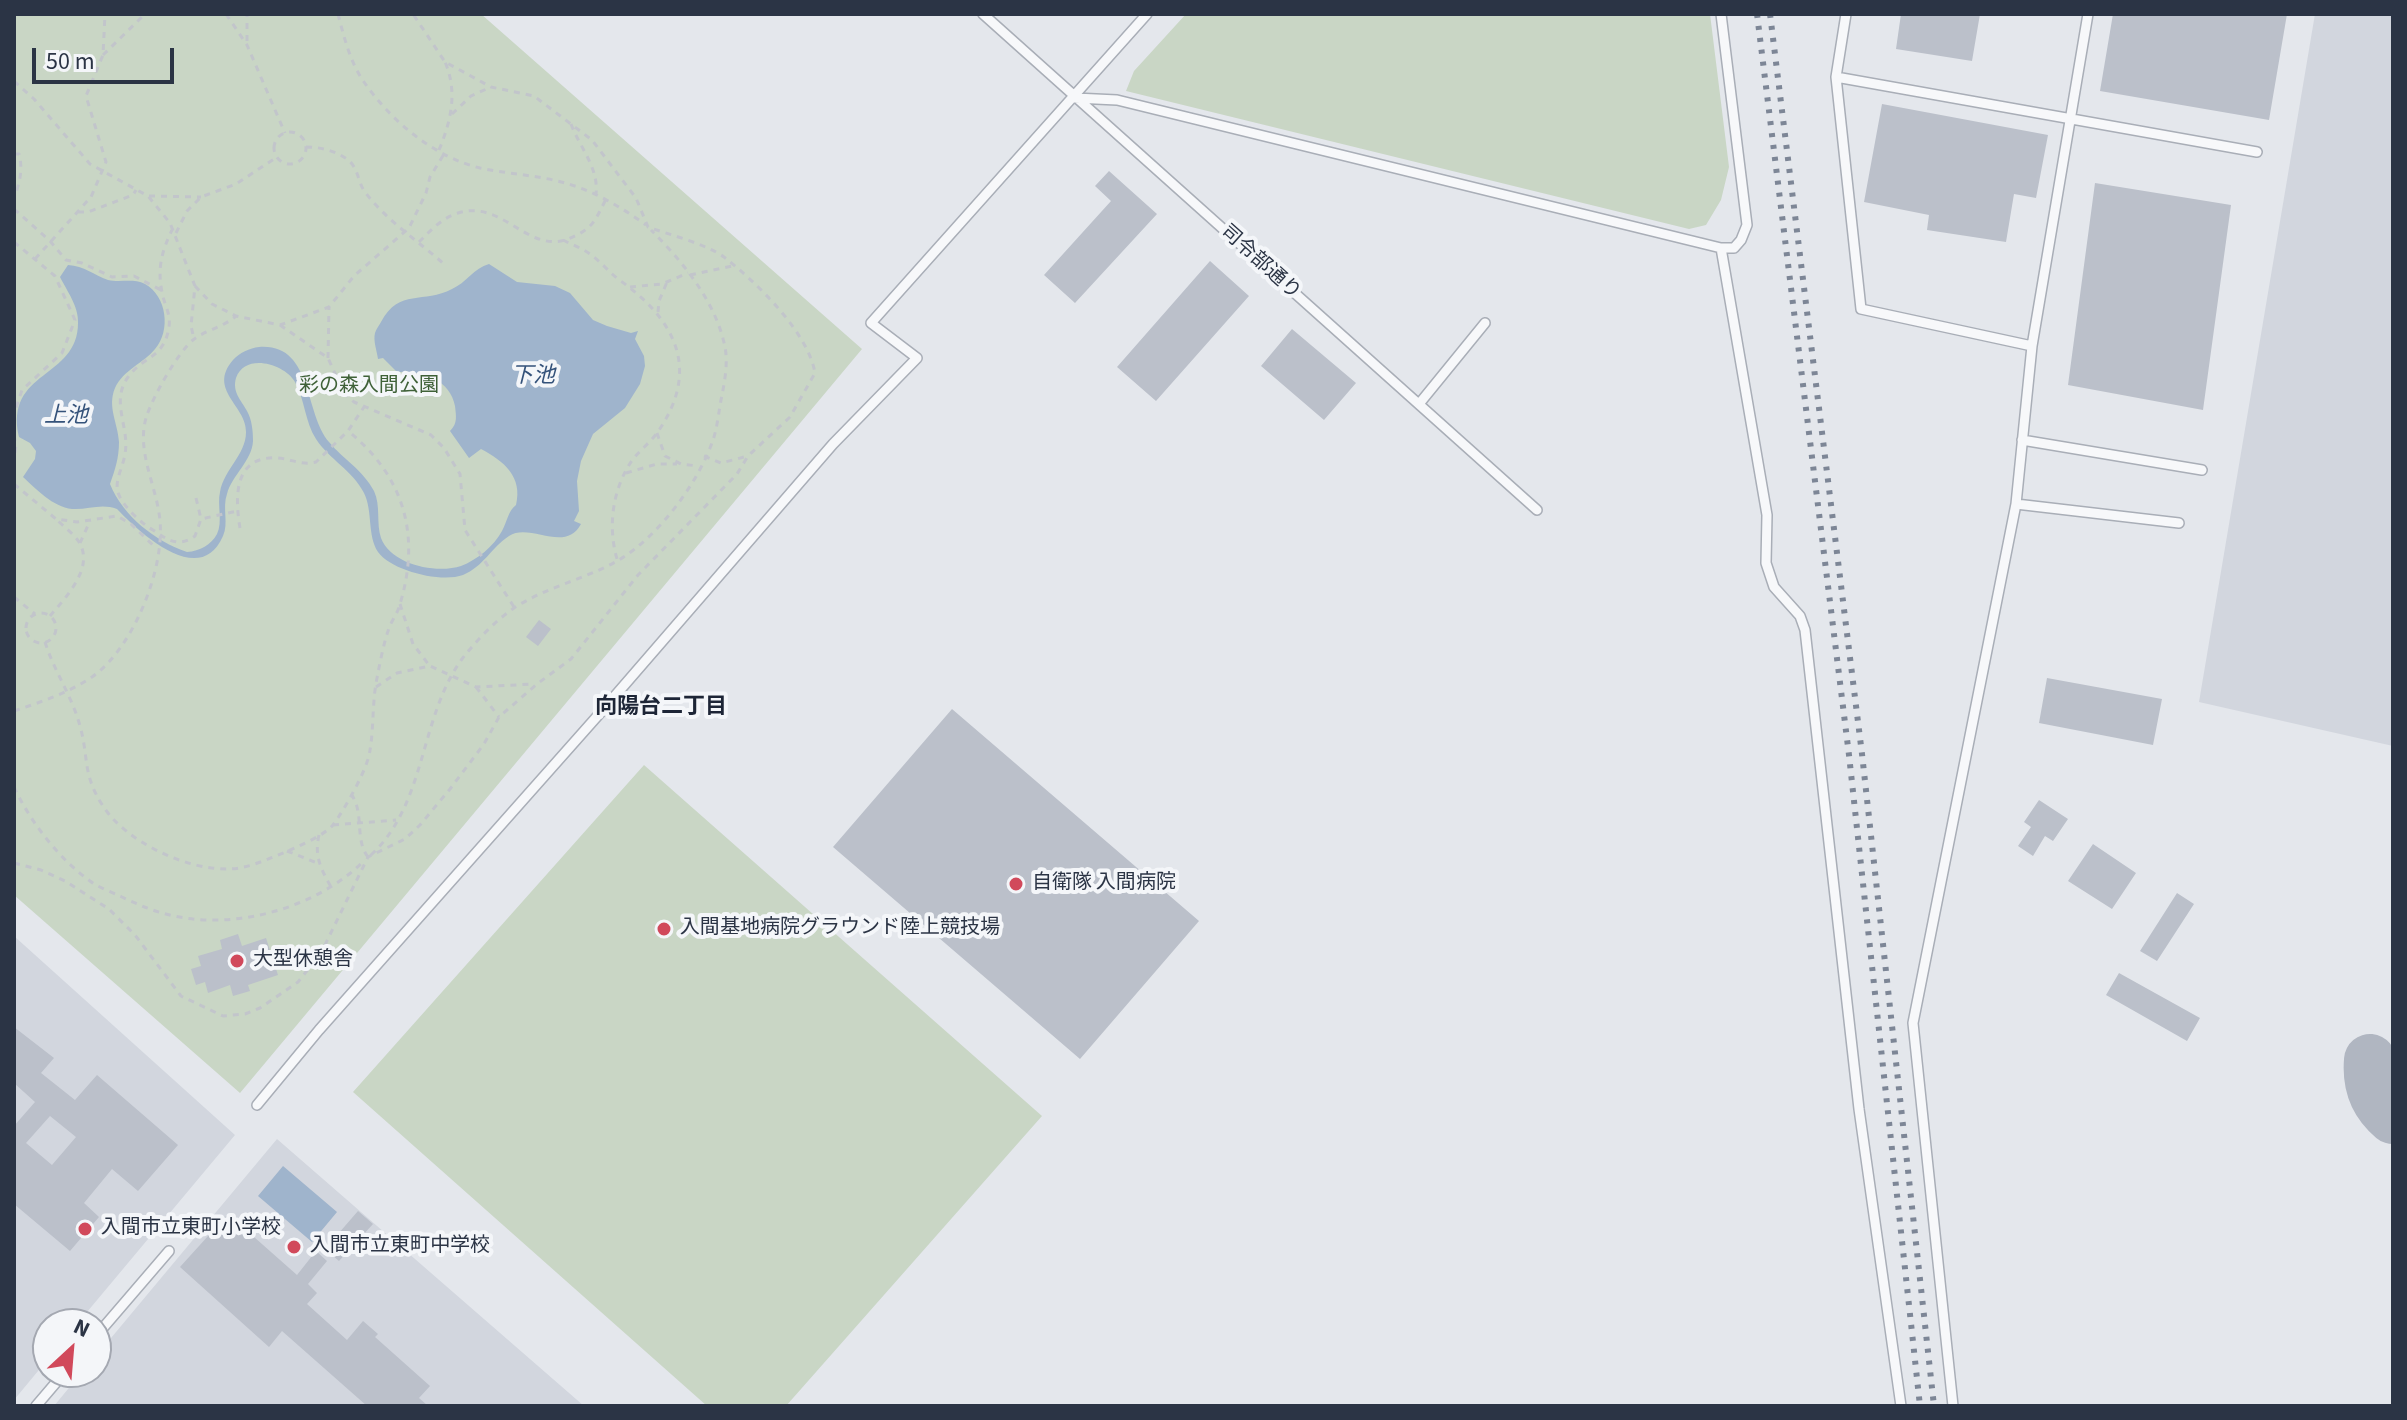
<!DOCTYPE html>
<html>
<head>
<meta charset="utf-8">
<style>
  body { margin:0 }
  #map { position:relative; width:2407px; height:1420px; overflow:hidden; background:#e4e7ec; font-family:"Source Sans 3",sans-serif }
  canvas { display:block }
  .frame { position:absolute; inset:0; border:16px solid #2b3445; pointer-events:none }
  .north { position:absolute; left:32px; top:1308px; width:80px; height:80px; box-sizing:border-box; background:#f4f6f9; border:2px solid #a4a8b1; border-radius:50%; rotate:26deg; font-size:22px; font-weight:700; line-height:32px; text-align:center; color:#2b3445 }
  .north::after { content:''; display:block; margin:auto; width:28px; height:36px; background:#d1495b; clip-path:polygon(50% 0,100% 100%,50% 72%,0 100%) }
  .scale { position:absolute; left:32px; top:48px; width:142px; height:36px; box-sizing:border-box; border:4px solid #2b3445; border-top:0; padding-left:10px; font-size:24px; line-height:28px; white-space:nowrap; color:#2b3445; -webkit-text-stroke:6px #f4f6f9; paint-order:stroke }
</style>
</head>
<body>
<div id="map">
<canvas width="2407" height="1420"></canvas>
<div class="frame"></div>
<div class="north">N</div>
<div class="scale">50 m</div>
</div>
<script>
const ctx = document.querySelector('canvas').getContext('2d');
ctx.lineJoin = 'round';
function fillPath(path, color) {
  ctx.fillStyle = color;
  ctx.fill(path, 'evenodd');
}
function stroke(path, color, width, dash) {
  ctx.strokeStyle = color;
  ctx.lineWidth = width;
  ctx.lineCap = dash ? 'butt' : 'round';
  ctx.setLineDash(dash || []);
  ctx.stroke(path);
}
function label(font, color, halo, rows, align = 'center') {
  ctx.font = font + ' "Source Sans 3","Noto Sans JP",sans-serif';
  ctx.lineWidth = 8;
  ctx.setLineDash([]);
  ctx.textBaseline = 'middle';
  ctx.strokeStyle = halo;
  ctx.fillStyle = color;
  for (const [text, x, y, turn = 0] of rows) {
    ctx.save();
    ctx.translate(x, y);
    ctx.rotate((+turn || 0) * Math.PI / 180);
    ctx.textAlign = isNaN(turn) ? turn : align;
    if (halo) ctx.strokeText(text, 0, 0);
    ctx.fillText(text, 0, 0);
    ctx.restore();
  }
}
const built = new Path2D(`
  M2315,14H2393V746L2199,702Z
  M14,936L235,1135L77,1324H48V1359L14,1400Z
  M277,1139L584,1406H54L82,1372H96V1356Z`);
const green = new Path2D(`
  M14,14H481L862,349L240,1093L14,895Z
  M1186,14H1710L1729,167L1721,200L1706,225L1689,229L1126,91L1134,71Z
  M644,765L1042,1116L786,1406H707L353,1092Z`);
const water = new Path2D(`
  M489,264L517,282L555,286L570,293L593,320L607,326L631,333L638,331L635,339L644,356L645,366L640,384L625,408L593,434L581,461L577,481L579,511L574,521L581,524C565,554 530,522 509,536C492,547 483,567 463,575C441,583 392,571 378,552C367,535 373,511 364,493C353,471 329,459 316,439C305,422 305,400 295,382C285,364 245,352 236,378C232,392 241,400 247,411C252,420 253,431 253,441C252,461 232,475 227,494C222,508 229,523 223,536C200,589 140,533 117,509C101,503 88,510 72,509C53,507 36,489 23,477L35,459L36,451L30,443L19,437C4,370 78,379 78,323C79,307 67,291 60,277L68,265C84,266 94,275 108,280C120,283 133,278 145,284C167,296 171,331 155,349C144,363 123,370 115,388C107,407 118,423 119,442C119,458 115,470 110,484C123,516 155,541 187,552C200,551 211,545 217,534C223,522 217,505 220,492C224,469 246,455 246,432C247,406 207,390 233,360C239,353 250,348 259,347C313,343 304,413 329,442C343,459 363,470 374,491C381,506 376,523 381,538C391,565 437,574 461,566C477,560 494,546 502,531C507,522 508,511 516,505C523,477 504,461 481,449L469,458L450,431C458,423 456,416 455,406C450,379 422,371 397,372L383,358L378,359C377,351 373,341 375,333C376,329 379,326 381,322C399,288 424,304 452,289C466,283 474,268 489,264Z
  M283,1166L337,1212L312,1242L258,1196Z`);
const taxiway = new Path2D(`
  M2370,1060C2368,1083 2374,1102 2393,1118`);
const building = new Path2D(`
  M1901,14H1980L1972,61L1896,49Z
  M2113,14H2287L2269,120L2100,91Z
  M1882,104L2048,135L2036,198L2014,194L2006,242L1927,230L1929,215L1864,202Z
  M1109,171L1157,214L1075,303L1044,275L1111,201L1095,186Z
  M2095,183L2231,205L2203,410L2068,385Z
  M1210,261L1249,296L1156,401L1117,367Z
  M1292,329L1356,383L1324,420L1261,366Z
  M539,620L551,629L538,646L526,637Z
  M2047,678L2162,699L2153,745L2039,723Z
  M952,709L1199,921L1080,1059L833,847Z
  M2039,800L2068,819L2053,841L2045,836L2033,856L2018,846L2031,827L2024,822Z
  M2093,844L2136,873L2112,909L2068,881Z
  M2177,893L2194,904L2157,961L2140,951Z
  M238,934L242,946L266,938L278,975L248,985L250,991L233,996L230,985L208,993L205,982L196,985L191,969L201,966L198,956L222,949L220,940Z
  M2119,973L2200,1018L2187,1041L2106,995Z
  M14,1027L54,1058L41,1073L75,1100L97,1075L178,1145L138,1191L112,1169L84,1203L99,1217L70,1251L14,1204V1126L35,1102L14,1083ZM50,1116L76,1137L52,1165L26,1143Z
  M358,1211L373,1224L339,1261L325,1249Z
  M228,1214L297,1275L316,1251L327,1261L308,1284L317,1293L307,1304L347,1340L363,1321L378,1334L375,1337L430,1386L419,1398L428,1406H367L282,1331L269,1347L180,1267Z`);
const path = new Path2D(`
  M226,14L247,45L285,133
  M338,14C344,37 350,62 364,82C391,121 434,157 480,168C508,174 537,175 565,183C594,191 621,207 646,225
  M247,41V14
  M103,55L145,14
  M14,81L34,99L90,164L148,196L170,223L195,286L191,326L194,339
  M452,114L471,96L491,87
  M571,124C580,148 599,168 596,194
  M274 148a16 16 0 1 1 32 0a16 16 0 1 1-32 0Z
  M306,147C321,147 335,151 347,159C359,168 357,181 365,192C386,220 418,241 444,264
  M439,150C451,121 458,92 445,62
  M14,154H19C23,168 20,184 14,197
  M149,196L201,197
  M14,209L50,241L66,260L82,263L112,277L134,276L161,290
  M78,212H88L133,195L136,190
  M173,228C162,250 157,268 162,292C164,305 171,313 169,327C164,359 144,355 128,377C110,402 130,427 125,454C123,468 113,482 119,495C124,507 142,524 153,530C168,540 178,548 195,536L201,519L237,511
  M176,233L187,211L201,197L236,184L277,157
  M563,240C572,245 582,248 590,254C600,261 608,271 618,279C675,319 702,369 657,433C649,444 636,453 629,465C612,493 608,528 617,559
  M14,242L55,276L75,320L62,353L22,390L14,414
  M419,242C431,230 442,218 458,213C503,199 527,254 568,239C592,229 594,223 605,201
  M35,259L91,197L106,162L86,96L103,55L105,14
  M690,275L732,266
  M195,286L212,304L236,316
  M630,287L662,284L688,273
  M658,312L659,301L667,282
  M280,325L328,358L344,393L354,402L431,435L444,448L460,474L465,530L514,607
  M328,358L329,307
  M657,433L665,456L681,464L698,466
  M14,435L16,445L14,460
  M704,456L721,463L748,456
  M626,473L657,464H677
  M14,484L56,519L77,522L117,516L131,524L156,548
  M196,498L201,519
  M240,528C235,498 233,455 278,458C291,459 303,466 316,462L348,431
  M80,543L90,521
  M14,597L35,614
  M400,604L413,644L429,665
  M26 628a15 15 0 1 1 30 0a15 15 0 1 1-30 0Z
  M50,616C65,598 95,568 79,542C74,534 63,526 56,519
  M45,642C54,671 72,696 80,726C89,758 82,774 103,806C125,841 186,870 228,869C248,869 267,859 286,852C297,847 325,835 333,825C344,810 368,769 370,750C374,727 372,702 377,678C380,663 383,646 388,631C391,621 398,613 400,604C421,535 404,476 348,431L364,407
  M376,687L397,673L430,666L476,687L534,684
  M476,687L499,717
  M14,711C41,702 68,693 92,677C134,648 168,563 159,513C154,481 137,450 146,418C152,398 178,352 193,340C205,330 222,328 236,316L280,325L329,307L354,276L409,228L426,193L430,177L444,154
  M14,787C30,821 58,858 90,881C99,888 112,892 122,897C139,905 155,912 174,916C239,930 318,907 365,860
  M351,794C365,813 354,839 368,857
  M333,825L396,820
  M319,835C314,856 321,869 331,887
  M287,851L317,863
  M371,855C427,803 419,718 462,659C476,641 495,621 514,608C546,587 586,579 619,560C659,536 700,481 714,437C718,423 719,409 722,395C725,380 728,362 725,347C716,302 683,262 651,230
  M14,863L41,870L65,881L109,909L135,935L181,996L223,1016L245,1014L260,1008L298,982L321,953L368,857L405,839L420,825L450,789L484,744L499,717L537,684L571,659L638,575L737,474L748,456L790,417L815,373C808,332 756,282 724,257C706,244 670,235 648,227L636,198L592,140L534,96L491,87L445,62L413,14`);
const lane = new Path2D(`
  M983,14L1537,510
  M1846,14L1836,77L1861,309L2032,346
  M1836,77L2257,152
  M1075,98L1117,100L1721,248H1734L1741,240L1747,225L1721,14
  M1721,248L1767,515L1766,563L1774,587L1800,616L1805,630L1859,1109L1901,1406
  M1419,404L1485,323
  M2022,440L2202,470
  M2016,504L2179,523
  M257,1105L319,1030L601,712L833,444L917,358L871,323L1147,14
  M96,1336L169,1251
  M36,1406L65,1372
  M1953,1406L1913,1023L2016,504L2032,346L2088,14`);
const rail = new Path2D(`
  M1757,14L1849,755L1920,1406
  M1770,14L1862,754L1934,1406`);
const markers = [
  [1016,884,8,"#d1495b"],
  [664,929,8,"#d1495b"],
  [237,961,8,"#d1495b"],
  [85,1229,8,"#d1495b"],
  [294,1247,8,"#d1495b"]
];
const streetNames = [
  ["司令部通り",1260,263,42]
];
const parkNames = [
  ["彩の森入間公園",369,387]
];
const poiNames = [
  ["自衛隊 入間病院",1032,884],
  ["入間基地病院グラウンド陸上競技場",680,929],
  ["大型休憩舎",253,961],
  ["入間市立東町小学校",101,1229],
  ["入間市立東町中学校",310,1247]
];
const waterNames = [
  ["下池",533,377],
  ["上池",66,417]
];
const neighbourhoodNames = [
  ["向陽台二丁目",661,708]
];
fillPath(built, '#d2d6de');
fillPath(green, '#c9d6c5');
fillPath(water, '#9fb4cc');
stroke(taxiway, '#b0b6c1', 52);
fillPath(building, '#bbc0ca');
stroke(lane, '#a9aeb7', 12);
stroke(path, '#c2c5cb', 3, [6, 6]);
stroke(lane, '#f7f8fa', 9);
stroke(rail, '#7d8696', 6, [4, 8]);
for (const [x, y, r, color] of markers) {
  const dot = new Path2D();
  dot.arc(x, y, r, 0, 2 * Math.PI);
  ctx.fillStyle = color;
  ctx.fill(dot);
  stroke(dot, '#f4f6f9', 3);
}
label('20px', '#2b3445', '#f4f6f9', streetNames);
label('20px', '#3f6138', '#f4f6f9', parkNames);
label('20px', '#2b3445', '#f4f6f9', poiNames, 'left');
label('italic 22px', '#34527a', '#f4f6f9', waterNames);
label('bold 22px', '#1d2536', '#f4f6f9', neighbourhoodNames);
</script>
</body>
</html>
